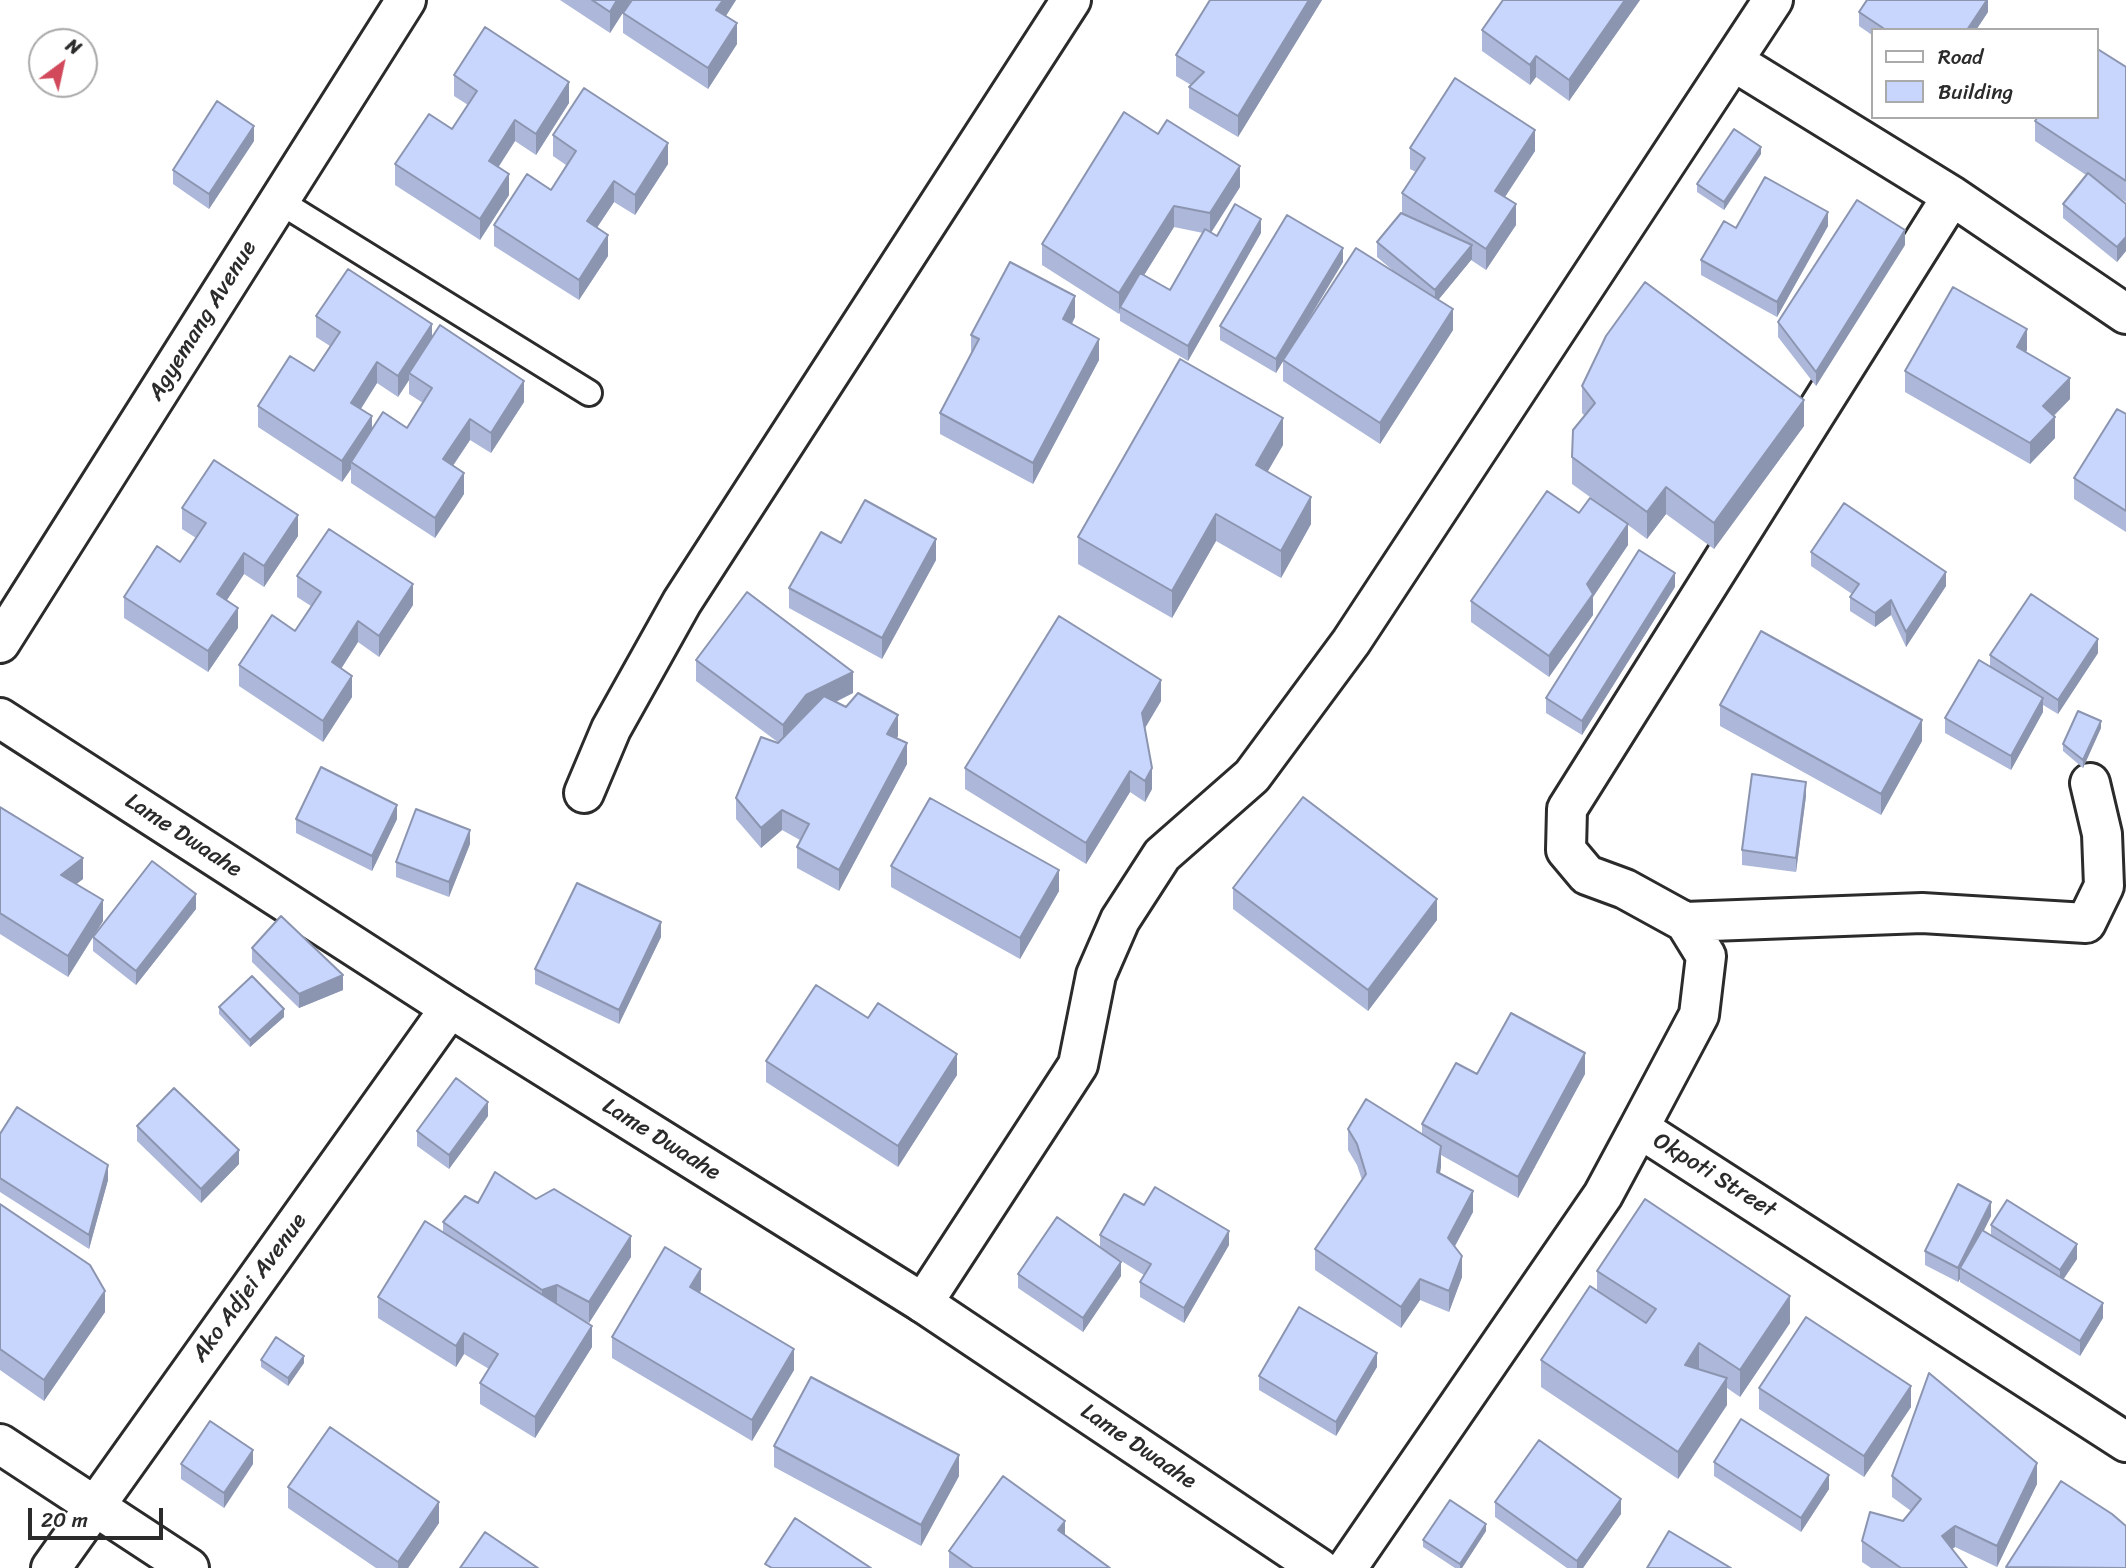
<!DOCTYPE html>
<html>
<head>
<meta charset="utf-8">
<style>
  body { margin:0 }
  #map { position:relative; width:2126px; height:1568px; overflow:hidden; background:#fff; font-family:Sriracha,sans-serif }
  canvas { display:block }
  .legend { position:absolute; left:1871px; top:28px; width:228px; height:91px; box-sizing:border-box; background:#fff; border:2px solid #aaa; margin:0; padding:9px 12px; list-style:none; font-size:21px; color:#2b2b2b }
  .legend li { display:flex; align-items:center; gap:14px; height:35px }
  .legend b { width:35px; border:2px solid #aaa }
  .north { position:absolute; left:28px; top:28px; width:70px; height:70px; box-sizing:border-box; background:#fff; border:2px solid #aaa; border-radius:50%; rotate:33deg; font-size:19px; font-weight:700; line-height:28px; text-align:center; color:#2b2b2b }
  .north::after { content:''; display:block; margin:auto; width:24px; height:32px; background:#d1495b; clip-path:polygon(50% 0,100% 100%,50% 72%,0 100%) }
  .scale { position:absolute; left:28px; top:1508px; width:135px; height:32px; box-sizing:border-box; border:4px solid #2b2b2b; border-top:0; padding-left:9px; font-size:21px; line-height:24px; white-space:nowrap; color:#2b2b2b; -webkit-text-stroke:5px #fff; paint-order:stroke }
</style>
</head>
<body>
<div id="map">
<canvas width="2126" height="1568"></canvas>
<ul class="legend">
<li><b style="height:9px;background:#fff"></b>Road</li>
<li><b style="height:19px;background:#c8d5fc"></b>Building</li>
</ul>
<div class="north">N</div>
<div class="scale">20 m</div>
</div>
<script>
const ctx = document.querySelector('canvas').getContext('2d');
ctx.lineJoin = 'round';
function stroke(path, color, width, dash) {
  ctx.strokeStyle = color;
  ctx.lineWidth = width;
  ctx.lineCap = dash ? 'butt' : 'round';
  ctx.setLineDash(dash || []);
  ctx.stroke(path);
}
function fillPath(path, color) {
  ctx.fillStyle = color;
  ctx.fill(path, 'evenodd');
}
function label(font, color, halo, rows, align = 'center') {
  ctx.font = font + ' Sriracha,sans-serif';
  ctx.lineWidth = 6;
  ctx.setLineDash([]);
  ctx.textBaseline = 'middle';
  ctx.strokeStyle = halo;
  ctx.fillStyle = color;
  for (const [text, x, y, turn = 0] of rows) {
    ctx.save();
    ctx.translate(x, y);
    ctx.rotate((+turn || 0) * Math.PI / 180);
    ctx.textAlign = isNaN(turn) ? turn : align;
    if (halo) ctx.strokeText(text, 0, 0);
    ctx.fillText(text, 0, 0);
    ctx.restore();
  }
}
const service = new Path2D(`
  M279,201L589,393`);
const minor = new Path2D(`
  M1733,61L1952,196L2126,314
  M0,643L406,0
  M584,793L611,729L682,602L1071,0
  M1685,922L1922,913L2086,923L2104,886L2102,834L2090,783
  M1639,1128L1699,1015L1706,956L1685,922L1625,889L1587,875L1566,850L1567,809L1952,196
  M923,1303L1078,1065L1096,975L1120,920L1162,855L1252,776L1351,642L1773,0
  M0,1444L189,1568
  M51,1568L450,1008
  M1347,1568L1603,1195L1639,1128L2126,1442`);
const tertiary = new Path2D(`
  M0,718L450,1008L923,1303L1319,1568`);
const wall = new Path2D(`
  M560,0H631L610,33Z
  M632,0H736L726,16L737,44L708,89L623,33V13Z
  M1210,0H1322L1238,137L1189,108V87L1191,85L1176,76V55Z
  M1640,0L1569,101L1536,77L1530,85L1482,51V30Z
  M1988,0V12L1976,30H1872V35L1859,26V12Z
  M2126,67V202L2112,193L2126,204V251L2117,262L2063,218V204L2086,175L2035,141V121Z
  M454,75L569,103L536,155L515,141L498,167L509,195L480,240L395,185V164L452,129L468,105L454,96Z
  M553,135L668,164L635,215L614,202L597,228L608,256L579,300L494,246V225L551,190L566,165L553,156Z
  M254,141L209,209L173,184V170Z
  M1410,148L1535,151L1505,197L1516,225L1486,270L1471,260L1438,300L1453,330L1380,444L1283,381V361L1276,373L1220,340V326L1343,262L1291,349L1397,274L1377,257V242L1402,214V193L1416,172L1410,169Z
  M1761,154L1724,210L1697,192V184Z
  M1240,187L1211,233L1217,236L1261,233L1188,361L1120,321V313L1119,314L1042,265V244ZM1174,227L1203,233L1170,290L1144,275Z
  M1828,226L1777,317L1701,275V260L1736,228Z
  M1905,245L1816,386L1778,337V322Z
  M316,316L432,339L524,402L491,453L470,440L453,466L464,494L435,538L351,483V469L342,482L258,427V406L314,371L330,346L316,337ZM409,380V394L423,403L407,428L372,430L361,409L377,383L398,397Z
  M1075,317L1072,324L1099,360L1033,484L940,434V413L971,354V335Z
  M2027,350L2026,352L2070,399L2054,416L2055,438L2030,464L1905,392V371Z
  M1582,386L1804,426L1714,549L1666,514L1647,539L1628,525V545L1593,597V615L1549,677L1471,622V601L1608,510L1572,484V457L1585,416L1582,413Z
  M2126,414V532L2074,499V478Z
  M1283,445L1267,472L1311,524L1281,578L1216,541L1172,618L1078,564V537Z
  M182,508L298,536L264,587L244,574L227,600L238,628L208,672L124,618V597L180,562L196,538L182,529Z
  M841,543L936,560L882,659L789,608V588Z
  M1811,552L1946,586L1906,647L1891,615L1875,627L1850,611V597L1852,594L1811,566Z
  M297,576L413,605L379,657L358,642L341,669L352,697L323,742L239,686V665L295,631L311,606L297,597Z
  M1675,587L1582,735L1546,713V698Z
  M2098,653L2058,714L2043,705V712L2011,770L1945,733V718L1990,667V655Z
  M696,660L853,693L836,702L898,736L896,738L907,764L839,891L797,868V847L800,840L782,830L761,848L736,819V798L779,743L696,681Z
  M1161,701L1145,728L1152,789L1145,802L1130,792L1086,864L965,789V768Z
  M1720,705L1922,741L1881,815L1720,726Z
  M2101,728L2083,768L2063,751V744Z
  M1806,796L1796,872L1742,865V850Z
  M0,807L83,879L76,884L103,921L93,936L196,909L136,985L93,951V937L68,977L0,934Z
  M296,819H397L372,871L296,833Z
  M470,844L449,897L396,877V862Z
  M891,866L1059,891L1020,959L891,887Z
  M1233,888L1437,920L1368,1011L1233,909Z
  M661,937L619,1024L535,984V969Z
  M252,948L343,990L299,1008L252,962Z
  M219,1007L284,1017L250,1047L219,1014Z
  M766,1061L957,1075L898,1167L766,1082Z
  M1477,1074H1585L1518,1198L1441,1155L1440,1173L1473,1212L1455,1246L1462,1277L1449,1312L1420,1300L1401,1328L1315,1270V1249L1362,1180L1357,1165L1348,1150V1129L1422,1134V1124Z
  M488,1116L449,1169L417,1146V1131Z
  M137,1126L239,1164L201,1203L137,1141Z
  M0,1134L108,1180L89,1249L0,1192Z
  M536,1199L631,1257L589,1323L577,1317L592,1347L535,1438L480,1404V1383L489,1369L464,1354L456,1367L378,1318V1297L443,1233V1222L478,1203Z
  M0,1204L105,1312L44,1401L0,1370Z
  M1144,1205L1229,1245L1184,1323L1140,1297V1282L1144,1275L1118,1259L1121,1276L1083,1332L1018,1288V1274L1100,1247V1235Z
  M1991,1216L1983,1231L1991,1236V1225L2077,1259L2063,1280L2103,1318L2080,1356L1960,1282V1279L1958,1282L1925,1265V1251Z
  M1597,1271L1790,1323L1740,1397L1727,1388V1405L1678,1479L1541,1387V1360L1597,1291Z
  M701,1290L700,1293L794,1370L752,1441L612,1358V1337Z
  M261,1360L304,1363L288,1386L261,1367Z
  M1377,1367L1336,1436L1259,1390V1376Z
  M1759,1388L1911,1407L1864,1477L1759,1409Z
  M774,1446L959,1476L921,1546L774,1467Z
  M1714,1462L1829,1489L1801,1532L1714,1476Z
  M181,1464H253L224,1508L181,1479Z
  M1892,1476L2037,1484L1997,1567L1955,1547L1952,1549L1967,1568H1871L1862,1562V1541L1903,1521L1911,1511L1892,1497Z
  M288,1487L439,1523L408,1568H376L288,1508Z
  M1495,1502L1621,1514L1583,1568H1567L1495,1517Z
  M1486,1531L1462,1568H1455L1423,1547V1540Z
  M1065,1535L1110,1568H949V1551Z`);
const shadedWall = new Path2D(`
  M617,0H631L610,33V12Z
  M723,0H736L716,31V10Z
  M1309,0H1322L1238,137V116Z
  M1625,0H1640L1569,101V80Z
  M1987,0H1988V12L1976,30H1967Z
  M737,23V44L708,89V68Z
  M1536,56V77L1530,85V65Z
  M569,82V103L536,155V134Z
  M515,120V141L489,182V161Z
  M254,126V141L209,209V194Z
  M1535,130V151L1495,212V191Z
  M668,143V164L635,215V195Z
  M1761,147V154L1724,210V202Z
  M1240,166V187L1210,234V213Z
  M509,174V195L480,240V219Z
  M614,181V202L587,242V221Z
  M1516,204V225L1486,270V249Z
  M1174,206V227L1123,309L1120,307L1119,314V293Z
  M1828,212V226L1777,317V302Z
  M1261,219V233L1188,361V346Z
  M1905,230V245L1816,386V372Z
  M608,235V256L579,300V280Z
  M2126,237V251L2117,262V247Z
  M1472,245V259L1435,304V290Z
  M1343,248V262L1276,373V359Z
  M1075,296V317L1063,340V319Z
  M1453,309V330L1380,444V423Z
  M432,324V345L409,373V380L398,397V376Z
  M2027,329V350L2017,368V347Z
  M1099,339V360L1033,484V463Z
  M377,362V383L351,424V403Z
  M2070,378V399L2043,426V406Z
  M524,381V402L491,453V433Z
  M1804,400V426L1714,549V523Z
  M372,416V437L351,462V469L342,482V461Z
  M2055,417V438L2030,464V443Z
  M1283,418V445L1256,492V465Z
  M470,419V440L443,480V459Z
  M464,473V494L435,538V518Z
  M1666,487V514L1647,539V512Z
  M1311,497V524L1281,578V551Z
  M1216,514V541L1172,618V591Z
  M298,515V536L264,587V566Z
  M1628,524V545L1593,597V615L1549,677V656L1587,584Z
  M936,539V560L882,659V638Z
  M244,553V574L217,615V594Z
  M1946,572V586L1906,647V632Z
  M1675,573V587L1582,735V721Z
  M413,584V605L379,657V636Z
  M1891,600V615L1875,627V613Z
  M238,608V628L208,672V651Z
  M358,621V642L332,683V662Z
  M2098,639V653L2058,714V700Z
  M853,672V693L806,716L783,746V725L806,695Z
  M352,676V697L323,742V721Z
  M1161,680V701L1142,733V713Z
  M2043,698V712L2011,770V756Z
  M898,715V736L887,754V734Z
  M1922,720V741L1881,815V794Z
  M2101,721V728L2083,768V760Z
  M907,743V764L839,891V870Z
  M1152,768V789L1145,802V781Z
  M1130,771V792L1086,864V843Z
  M1806,782V796L1796,872V858Z
  M397,805V819L372,871V856Z
  M782,810V830L761,848V828Z
  M470,830V844L449,897V882Z
  M83,858V879L61,896V875Z
  M1059,870V891L1020,959V938Z
  M196,894V909L136,985V971Z
  M1437,899V920L1368,1011V990Z
  M103,900V921L68,977V956Z
  M661,922V937L619,1024V1010Z
  M343,975V990L299,1008V994Z
  M284,1009V1017L250,1047V1040Z
  M1585,1053V1074L1518,1198V1177Z
  M957,1054V1075L898,1167V1146Z
  M488,1102V1116L449,1169V1155Z
  M1441,1146V1167L1437,1193V1172Z
  M239,1150V1164L201,1203V1189Z
  M108,1165V1180L89,1249V1235Z
  M1473,1191V1212L1448,1259V1238Z
  M1991,1202V1216L1964,1271L1960,1268V1279L1958,1282V1268Z
  M1229,1231V1245L1184,1323V1308Z
  M631,1236V1257L589,1323V1302Z
  M2077,1244V1259L2060,1284V1270Z
  M1462,1256V1277L1449,1312V1291Z
  M1121,1262V1276L1083,1332V1318Z
  M701,1269V1290L690,1308V1287Z
  M1420,1279V1300L1401,1328V1307Z
  M557,1285V1306L542,1311V1290Z
  M105,1291V1312L44,1401V1380Z
  M1790,1296V1323L1740,1397V1370Z
  M2103,1303V1318L2080,1356V1341Z
  M592,1326V1347L535,1438V1417Z
  M464,1333V1354L456,1367V1346Z
  M1699,1343V1370L1685,1365Z
  M794,1349V1370L752,1441V1420Z
  M1377,1353V1367L1336,1436V1422Z
  M304,1356V1363L288,1386V1378Z
  M1727,1378V1405L1678,1479V1452Z
  M1911,1386V1407L1864,1477V1456Z
  M253,1450V1464L224,1508V1493Z
  M959,1455V1476L921,1546V1525Z
  M2037,1463V1484L1997,1567V1546Z
  M1829,1475V1489L1801,1532V1518Z
  M1621,1499V1514L1583,1568H1577V1561Z
  M439,1502V1523L408,1568H398V1562Z
  M1065,1521V1542L1058,1530Z
  M1486,1524V1531L1462,1568H1460V1564Z
  M1955,1526V1547L1942,1556V1536Z`);
const building = new Path2D(`
  M592,0H617L610,12Z
  M632,0H723L716,10L737,23L708,68L623,13Z
  M1210,0H1309L1238,116L1189,87L1204,72L1176,55Z
  M1503,0H1625L1569,80L1536,56L1530,65L1482,30Z
  M1867,0H1987L1967,30H1886L1859,12Z
  M485,27L569,82L536,134L515,120L489,161L509,174L480,219L395,164L429,114L452,129L477,91L454,75Z
  M2096,48L2126,67V181L2035,121L2038,117H2096Z
  M1455,78L1535,130L1495,191L1516,204L1486,249L1402,193L1425,158L1410,148Z
  M584,88L668,143L635,195L614,181L587,221L608,235L579,280L494,225L527,174L551,190L576,151L553,135Z
  M217,101L254,126L209,194L173,170Z
  M1124,112L1158,134L1167,120L1240,166L1210,213L1174,206L1119,293L1042,244Z
  M1734,129L1761,147L1724,202L1697,184Z
  M2088,173L2126,204V237L2117,247L2063,204Z
  M1765,177L1828,212L1777,302L1701,260L1724,221L1736,228Z
  M1857,200L1905,230L1816,372L1778,322Z
  M1235,204L1261,219L1188,346L1120,307L1140,273L1170,290L1205,229L1217,236Z
  M1401,213L1472,245L1435,290L1377,242Z
  M1287,215L1343,248L1276,359L1220,326Z
  M1356,248L1453,309L1380,423L1283,360Z
  M1010,262L1075,296L1063,319L1099,339L1033,463L940,413L979,339L971,335Z
  M348,269L432,324L398,376L377,362L351,403L372,416L342,461L258,406L290,356L314,371L340,332L316,316Z
  M1645,282L1804,400L1714,523L1666,487L1647,512L1572,457L1573,430L1595,403L1582,386L1606,336Z
  M1953,287L2027,329L2017,347L2070,378L2043,406L2055,417L2030,443L1905,371Z
  M440,325L524,381L491,433L470,419L443,459L464,473L435,518L351,462L383,412L407,428L432,388L409,373Z
  M1180,359L1283,418L1256,465L1311,497L1281,551L1216,514L1172,591L1078,537Z
  M2117,409L2126,414V511L2074,478Z
  M214,460L298,515L264,566L244,553L217,594L238,608L208,651L124,597L157,546L180,562L206,523L182,508Z
  M1547,491L1579,513L1590,498L1628,524L1587,584L1593,594L1549,656L1471,601Z
  M865,500L936,539L882,638L789,588L821,532L841,543Z
  M1844,503L1946,572L1906,632L1891,600L1875,613L1850,597L1859,584L1811,552Z
  M329,529L413,584L379,636L358,621L332,662L352,676L323,721L239,665L272,615L295,631L321,592L297,576Z
  M1639,550L1675,573L1582,721L1546,698Z
  M747,592L853,672L806,695L783,725L696,660Z
  M2031,594L2098,639L2058,700L1990,655Z
  M1059,616L1161,680L1142,713L1152,768L1145,781L1130,771L1086,843L965,768Z
  M1761,631L1922,720L1881,794L1720,705Z
  M1979,660L2043,698L2011,756L1945,718Z
  M858,693L898,715L887,734L907,743L839,870L797,847L809,824L782,810L761,828L736,798L761,737L778,743L824,696L846,707Z
  M2078,711L2101,721L2083,760L2063,744Z
  M321,767L397,805L372,856L296,819Z
  M1752,774L1806,782L1796,858L1742,850Z
  M1303,797L1437,899L1368,990L1233,888Z
  M930,798L1059,870L1020,938L891,866Z
  M0,807L83,858L61,875L103,900L68,956L0,913Z
  M416,809L470,830L449,882L396,862Z
  M152,861L196,894L136,971L93,937Z
  M577,883L661,922L619,1010L535,969Z
  M281,916L343,975L299,994L252,948Z
  M252,976L284,1009L250,1040L219,1007Z
  M816,985L868,1018L878,1003L957,1054L898,1146L766,1061Z
  M1511,1013L1585,1053L1518,1177L1422,1124L1456,1063L1477,1074Z
  M456,1078L488,1102L449,1155L417,1131Z
  M174,1088L239,1150L201,1189L137,1126Z
  M1366,1099L1441,1146L1437,1172L1473,1191L1448,1238L1462,1256L1449,1291L1420,1279L1401,1307L1315,1249L1366,1174L1357,1144L1348,1129Z
  M17,1107L108,1165L89,1235L0,1178V1134Z
  M495,1172L536,1199L554,1189L631,1236L589,1302L557,1285L542,1290L443,1222L465,1196L478,1203Z
  M1958,1184L1991,1202L1958,1268L1925,1251Z
  M1155,1187L1229,1231L1184,1308L1140,1282L1151,1264L1100,1235L1124,1194L1144,1205Z
  M1645,1199L1790,1296L1740,1370L1699,1343L1685,1365L1727,1378L1678,1452L1541,1360L1590,1286L1646,1323L1656,1309L1597,1271Z
  M2007,1200L2077,1244L2060,1270L1991,1225Z
  M0,1204L90,1265L105,1291L44,1380L0,1349Z
  M1057,1217L1121,1262L1083,1318L1018,1274Z
  M425,1221L592,1326L535,1417L480,1383L498,1354L464,1333L456,1346L378,1297Z
  M1982,1230L2103,1303L2080,1341L1960,1268Z
  M665,1247L701,1269L690,1287L794,1349L752,1420L612,1337Z
  M1299,1307L1377,1353L1336,1422L1259,1376Z
  M1806,1317L1911,1386L1864,1456L1759,1388Z
  M276,1337L304,1356L288,1378L261,1360Z
  M1929,1373L2037,1463L1997,1546L1955,1526L1942,1536L1967,1568H1901L1862,1541L1870,1512L1903,1521L1921,1499L1892,1476Z
  M811,1377L959,1455L921,1525L774,1446Z
  M1741,1419L1829,1475L1801,1518L1714,1462Z
  M210,1421L253,1450L224,1493L181,1464Z
  M330,1427L439,1502L398,1562L288,1487Z
  M1539,1440L1621,1499L1577,1561L1495,1502Z
  M1003,1476L1065,1521L1058,1530L1110,1568H973L949,1551Z
  M2061,1481L2112,1514L2126,1526V1568L2006,1567Z
  M1450,1500L1486,1524L1460,1564L1423,1540Z
  M795,1518L871,1568H772L765,1564Z
  M1669,1531L1731,1568H1647Z
  M485,1532L538,1568H460Z`);
const streetNames = [
  ["Agyemang Avenue",203,321,-58],
  ["Lame Dwaahe",183,836,33],
  ["Lame Dwaahe",661,1140,32],
  ["Okpoti Street",1714,1176,32],
  ["Ako Adjei Avenue",250,1288,-54],
  ["Lame Dwaahe",1138,1447,34]
];
stroke(service, '#2b2b2b', 30);
stroke(minor, '#2b2b2b', 44);
stroke(tertiary, '#2b2b2b', 44);
stroke(service, '#fff', 24);
stroke(minor, '#fff', 38);
stroke(tertiary, '#fff', 38);
fillPath(wall, '#acb7d9');
fillPath(shadedWall, '#8c95b0');
fillPath(building, '#c8d5fc');
stroke(building, '#8c95b0', 2);
label('23px', '#2b2b2b', '#fff', streetNames);
</script>
</body>
</html>
